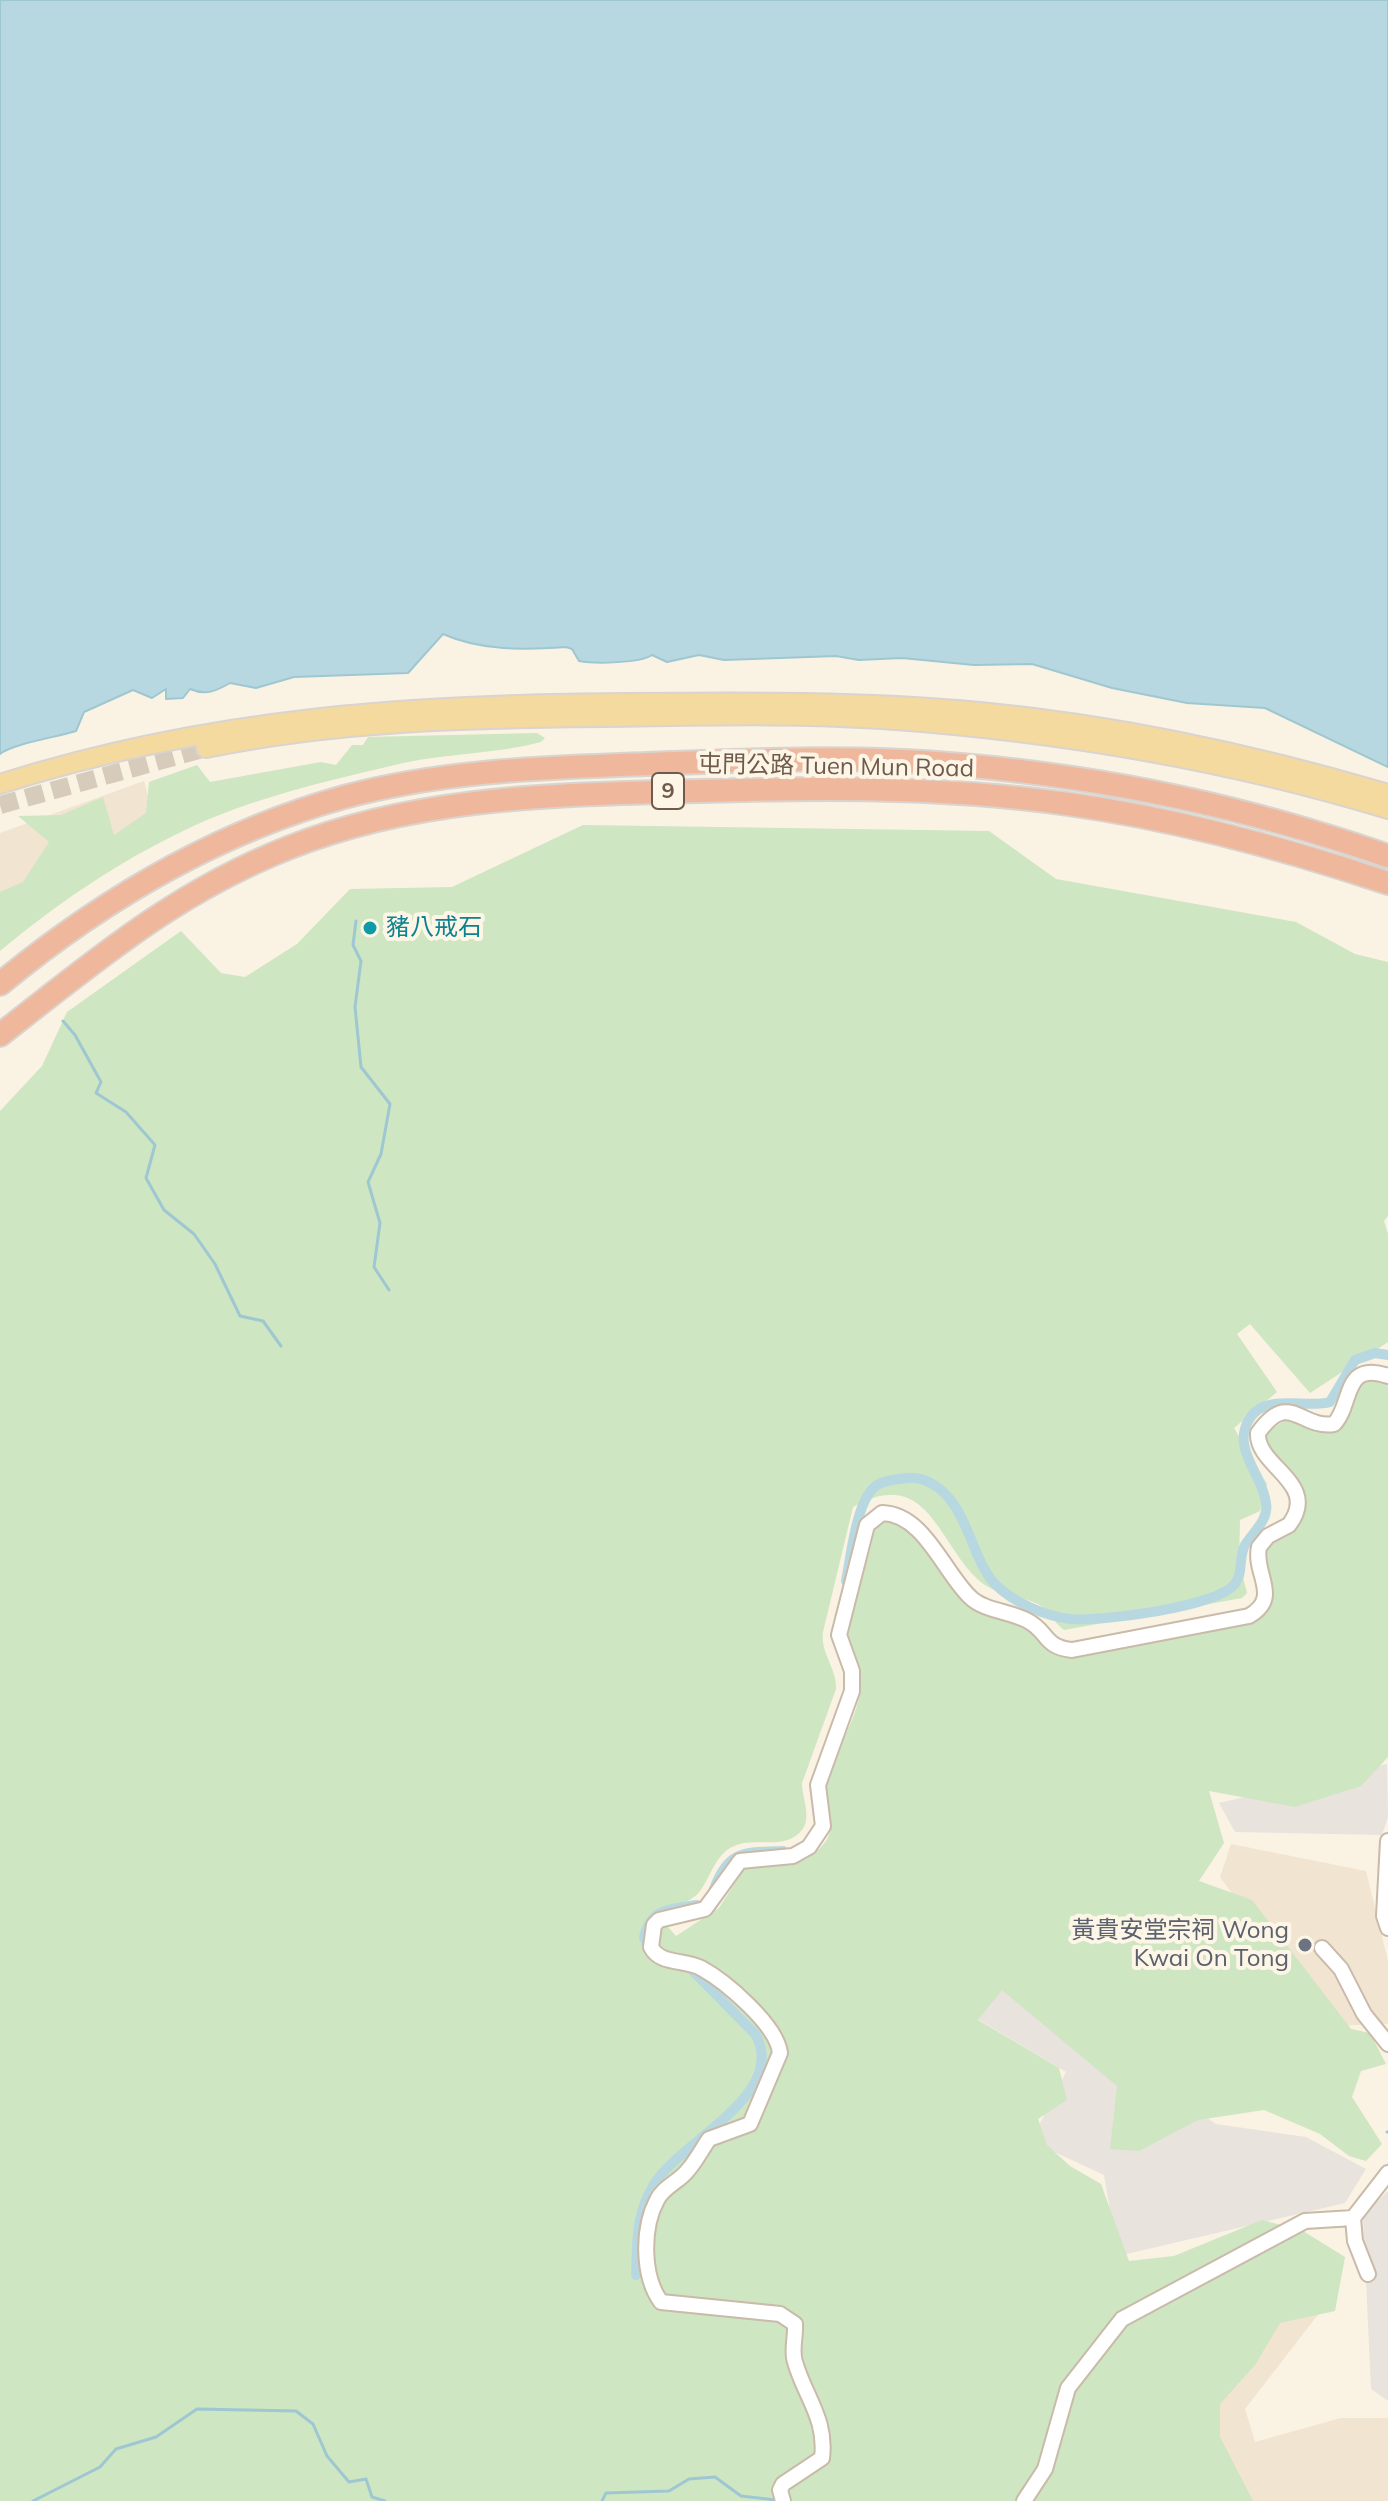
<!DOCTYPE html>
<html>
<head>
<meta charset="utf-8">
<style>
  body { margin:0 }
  canvas { display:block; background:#faf2e2 }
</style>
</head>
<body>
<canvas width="1388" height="2501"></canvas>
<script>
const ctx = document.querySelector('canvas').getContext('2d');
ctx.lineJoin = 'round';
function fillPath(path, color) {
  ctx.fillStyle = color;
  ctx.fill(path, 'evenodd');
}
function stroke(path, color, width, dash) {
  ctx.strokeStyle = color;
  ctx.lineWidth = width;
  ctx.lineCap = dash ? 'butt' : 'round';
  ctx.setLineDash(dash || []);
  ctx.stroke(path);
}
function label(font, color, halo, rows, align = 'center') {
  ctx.font = font + ' Mulish,"Noto Sans TC",sans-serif';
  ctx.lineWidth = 8;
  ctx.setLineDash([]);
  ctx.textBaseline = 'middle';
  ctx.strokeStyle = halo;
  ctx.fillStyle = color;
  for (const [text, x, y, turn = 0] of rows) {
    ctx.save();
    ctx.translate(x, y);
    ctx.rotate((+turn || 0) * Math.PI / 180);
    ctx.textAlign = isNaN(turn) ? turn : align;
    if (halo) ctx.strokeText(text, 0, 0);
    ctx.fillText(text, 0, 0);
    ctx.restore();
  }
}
const residential = new Path2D(`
  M144,781L154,818L0,932V833Z
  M1231,1844L1366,1871L1388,1961V2024L1329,2026L1220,1877Z
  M1311,2277L1327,2303L1245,2409L1255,2442L1341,2418H1388V2501H1223L1204,2413Z`);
const industrial = new Path2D(`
  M1387,1764L1388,1817L1382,1835L1235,1832L1219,1803Z
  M1005,1979L1216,2124L1306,2137L1366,2169L1345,2203L1118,2256L1104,2175L1031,2141L1066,2072L939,1996Z
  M1388,2191V2401L1371,2389L1363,2215Z`);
const green = new Path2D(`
  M537,733L545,738L541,742C496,754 449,753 403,763C331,780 250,798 183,831C118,862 55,905 0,951V892L23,882L49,842L18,816L61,815L103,797L114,835L146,813L149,782L197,765L210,782L321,762L336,765L352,745H363L368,737Z
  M583,825L989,831L1056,879L1296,922L1355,954L1388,962V1216L1384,1221L1388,1234V1342L1310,1393L1250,1324L1237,1334L1277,1392L1234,1428L1267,1484L1260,1511L1240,1520L1239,1561L1247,1593L1242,1598L1064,1630C1054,1623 1048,1609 1038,1604C1021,1596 999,1595 985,1585C939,1552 931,1462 853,1507L823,1632C820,1653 837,1668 836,1689L802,1783C802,1798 812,1818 802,1830C784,1852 754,1835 732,1847C715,1856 711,1876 700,1891C692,1902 669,1909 657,1915L676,1936L719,1908L744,1869C769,1863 794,1871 815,1853C844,1829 823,1813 827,1786C833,1749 860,1720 861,1681C862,1665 846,1651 848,1635C853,1597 870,1561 876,1522L883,1518C925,1529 934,1575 965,1600C979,1612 1005,1616 1022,1625C1046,1636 1037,1652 1073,1656L1258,1617C1284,1588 1262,1580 1264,1550L1271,1541L1293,1529C1296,1518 1302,1503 1301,1492C1298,1470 1270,1457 1264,1435L1289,1417L1328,1431C1343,1408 1357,1371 1388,1382V1757L1361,1786L1295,1807L1209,1791L1224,1843L1199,1881L1252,1900L1351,2029L1370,2033L1386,2064L1361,2071L1352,2097L1382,2144L1366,2161L1349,2156L1320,2134L1264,2110L1198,2120L1139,2151L1110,2149L1117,2086L1002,1990L978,2020L1059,2068L1067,2100L1038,2119L1047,2145L1070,2166L1101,2184L1129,2261L1174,2256L1262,2220L1303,2231L1345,2257L1335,2311L1280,2323L1255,2365L1220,2404V2437L1253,2501H0V1111L42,1066L67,1012L181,931L221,973L245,977L297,944L350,889L452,887Z`);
const water = new Path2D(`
  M0,0H1388V767L1265,708L1187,703L1112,688L1032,664L974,665L902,658L859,660L836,656L724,660L699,655L667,662L652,655C641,663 595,664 579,661L572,649L566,647C525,650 481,651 443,634L408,673L294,677L256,688L230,683C216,691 206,696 190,689L183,698L166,699V689L152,698L133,690L84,712L76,731C57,737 12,744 0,754Z`);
const stream = new Path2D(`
  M356,921L353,945L361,961L355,1007L361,1067L390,1104L381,1154L368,1182L380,1223L374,1267L389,1290
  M63,1021L75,1035L101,1082L96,1093L126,1112L155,1145L146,1178L164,1210L194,1234L215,1264L240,1316L263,1321L281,1346
  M1387,2132H1388
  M33,2501L100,2467L116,2449L156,2437L197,2409L296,2411L313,2424L327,2456L349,2482L366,2479L372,2497L385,2501
  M602,2501L606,2493L669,2491L689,2479L715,2477L741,2496L776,2500`);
const canal = new Path2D(`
  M846,1581C851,1557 856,1499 877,1485C885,1480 898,1479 907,1478C925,1476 942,1488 952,1502C970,1526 975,1561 994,1583C1012,1602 1045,1616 1070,1619C1100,1622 1215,1607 1234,1585C1244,1573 1238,1558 1245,1545C1253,1532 1269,1520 1266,1503C1263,1475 1230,1448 1250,1418C1266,1393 1307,1409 1330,1402L1355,1360L1375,1353L1388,1355
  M714,1889C729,1848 746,1853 783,1851
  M651,1954L644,1937C652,1907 671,1909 697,1905
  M636,2275C637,2243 636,2214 653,2186C679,2141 788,2096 756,2035L688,1966`);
const majorTunnel = new Path2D(`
  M0,805L206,748`);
const minor = new Path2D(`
  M1388,1841L1384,1916L1388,1928
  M1322,1948L1341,1969L1364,2014L1388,2044
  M1353,2218L1355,2241L1368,2274
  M783,2501L780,2490L783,2484L822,2458C827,2419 805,2397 795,2362C791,2350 796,2337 795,2324L780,2314L661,2302C642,2276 642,2228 657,2200C664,2186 679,2182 688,2170C696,2161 702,2149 709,2139L750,2124L780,2053C777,2025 725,1981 701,1968C684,1959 660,1965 651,1947L654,1925L659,1920L705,1909L740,1861L793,1856L809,1847L823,1826L818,1785L852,1691V1671L839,1635L867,1525L882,1513C924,1514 943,1571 970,1597C984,1611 1010,1611 1028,1621C1048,1631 1043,1647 1072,1650L1249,1616C1282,1597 1253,1574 1259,1547L1268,1536L1289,1525C1321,1483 1256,1467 1258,1433C1290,1389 1299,1429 1334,1424C1353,1405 1342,1360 1388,1376
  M1024,2501L1045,2469L1068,2388L1122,2319L1305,2221L1353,2218L1388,2173`);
const major = new Path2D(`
  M206,748C337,721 471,718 604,717C696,716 790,713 882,719C1053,731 1224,759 1388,809
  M0,784C207,718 411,704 627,703C745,702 863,701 980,712C1117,725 1256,755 1388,794`);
const highway = new Path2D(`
  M0,984C103,899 215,833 344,797C444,770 544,768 647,764C751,760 858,755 961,765C1111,778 1246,807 1388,856
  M0,1035C95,961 174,893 288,848C408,800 537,795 664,792C798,788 935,785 1068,804C1177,819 1283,848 1388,883`);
const markers = [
  [370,928,8,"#0f9aa8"],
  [1305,1945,8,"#6b7280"]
];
const shields = [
  [668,791,32]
];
const shieldNames = [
  ["9",668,791]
];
const streetNames = [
  ["屯門公路 Tuen Mun Road",836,767,1]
];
const cultureNames = [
  ["豬八戒石",386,928]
];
const worshipNames = [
  ["黃貴安堂宗祠 Wong",1289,1931],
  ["Kwai On Tong",1289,1959]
];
fillPath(residential, '#f1e4d1');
fillPath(industrial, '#e9e3dd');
fillPath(green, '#cee6c2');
fillPath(water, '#b8d8e1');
stroke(water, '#9fc7d2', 2);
stroke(stream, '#9fc7d2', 3);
stroke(canal, '#b8d8e1', 10);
stroke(majorTunnel, '#d7ccbc', 18, [18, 9]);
stroke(minor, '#c9baaa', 18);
stroke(major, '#dad4d0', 22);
stroke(highway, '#dad4d0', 26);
stroke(minor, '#fff', 14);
stroke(major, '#f4da9f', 18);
stroke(highway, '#efb89d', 22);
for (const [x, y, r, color] of markers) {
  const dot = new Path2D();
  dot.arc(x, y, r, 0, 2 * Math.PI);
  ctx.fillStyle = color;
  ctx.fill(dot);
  stroke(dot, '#fdf6e7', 3);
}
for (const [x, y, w] of shields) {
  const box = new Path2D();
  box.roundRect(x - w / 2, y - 18, w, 36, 6);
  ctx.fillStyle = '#fdf6e7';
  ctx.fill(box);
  stroke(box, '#6f5a4b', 2);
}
label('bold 22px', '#6f5a4b', null, shieldNames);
label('24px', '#6f5a4b', '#fdf6e7', streetNames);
label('24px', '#0d838f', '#fdf6e7', cultureNames, 'left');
label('24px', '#5b616d', '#fdf6e7', worshipNames, 'right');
</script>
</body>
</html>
